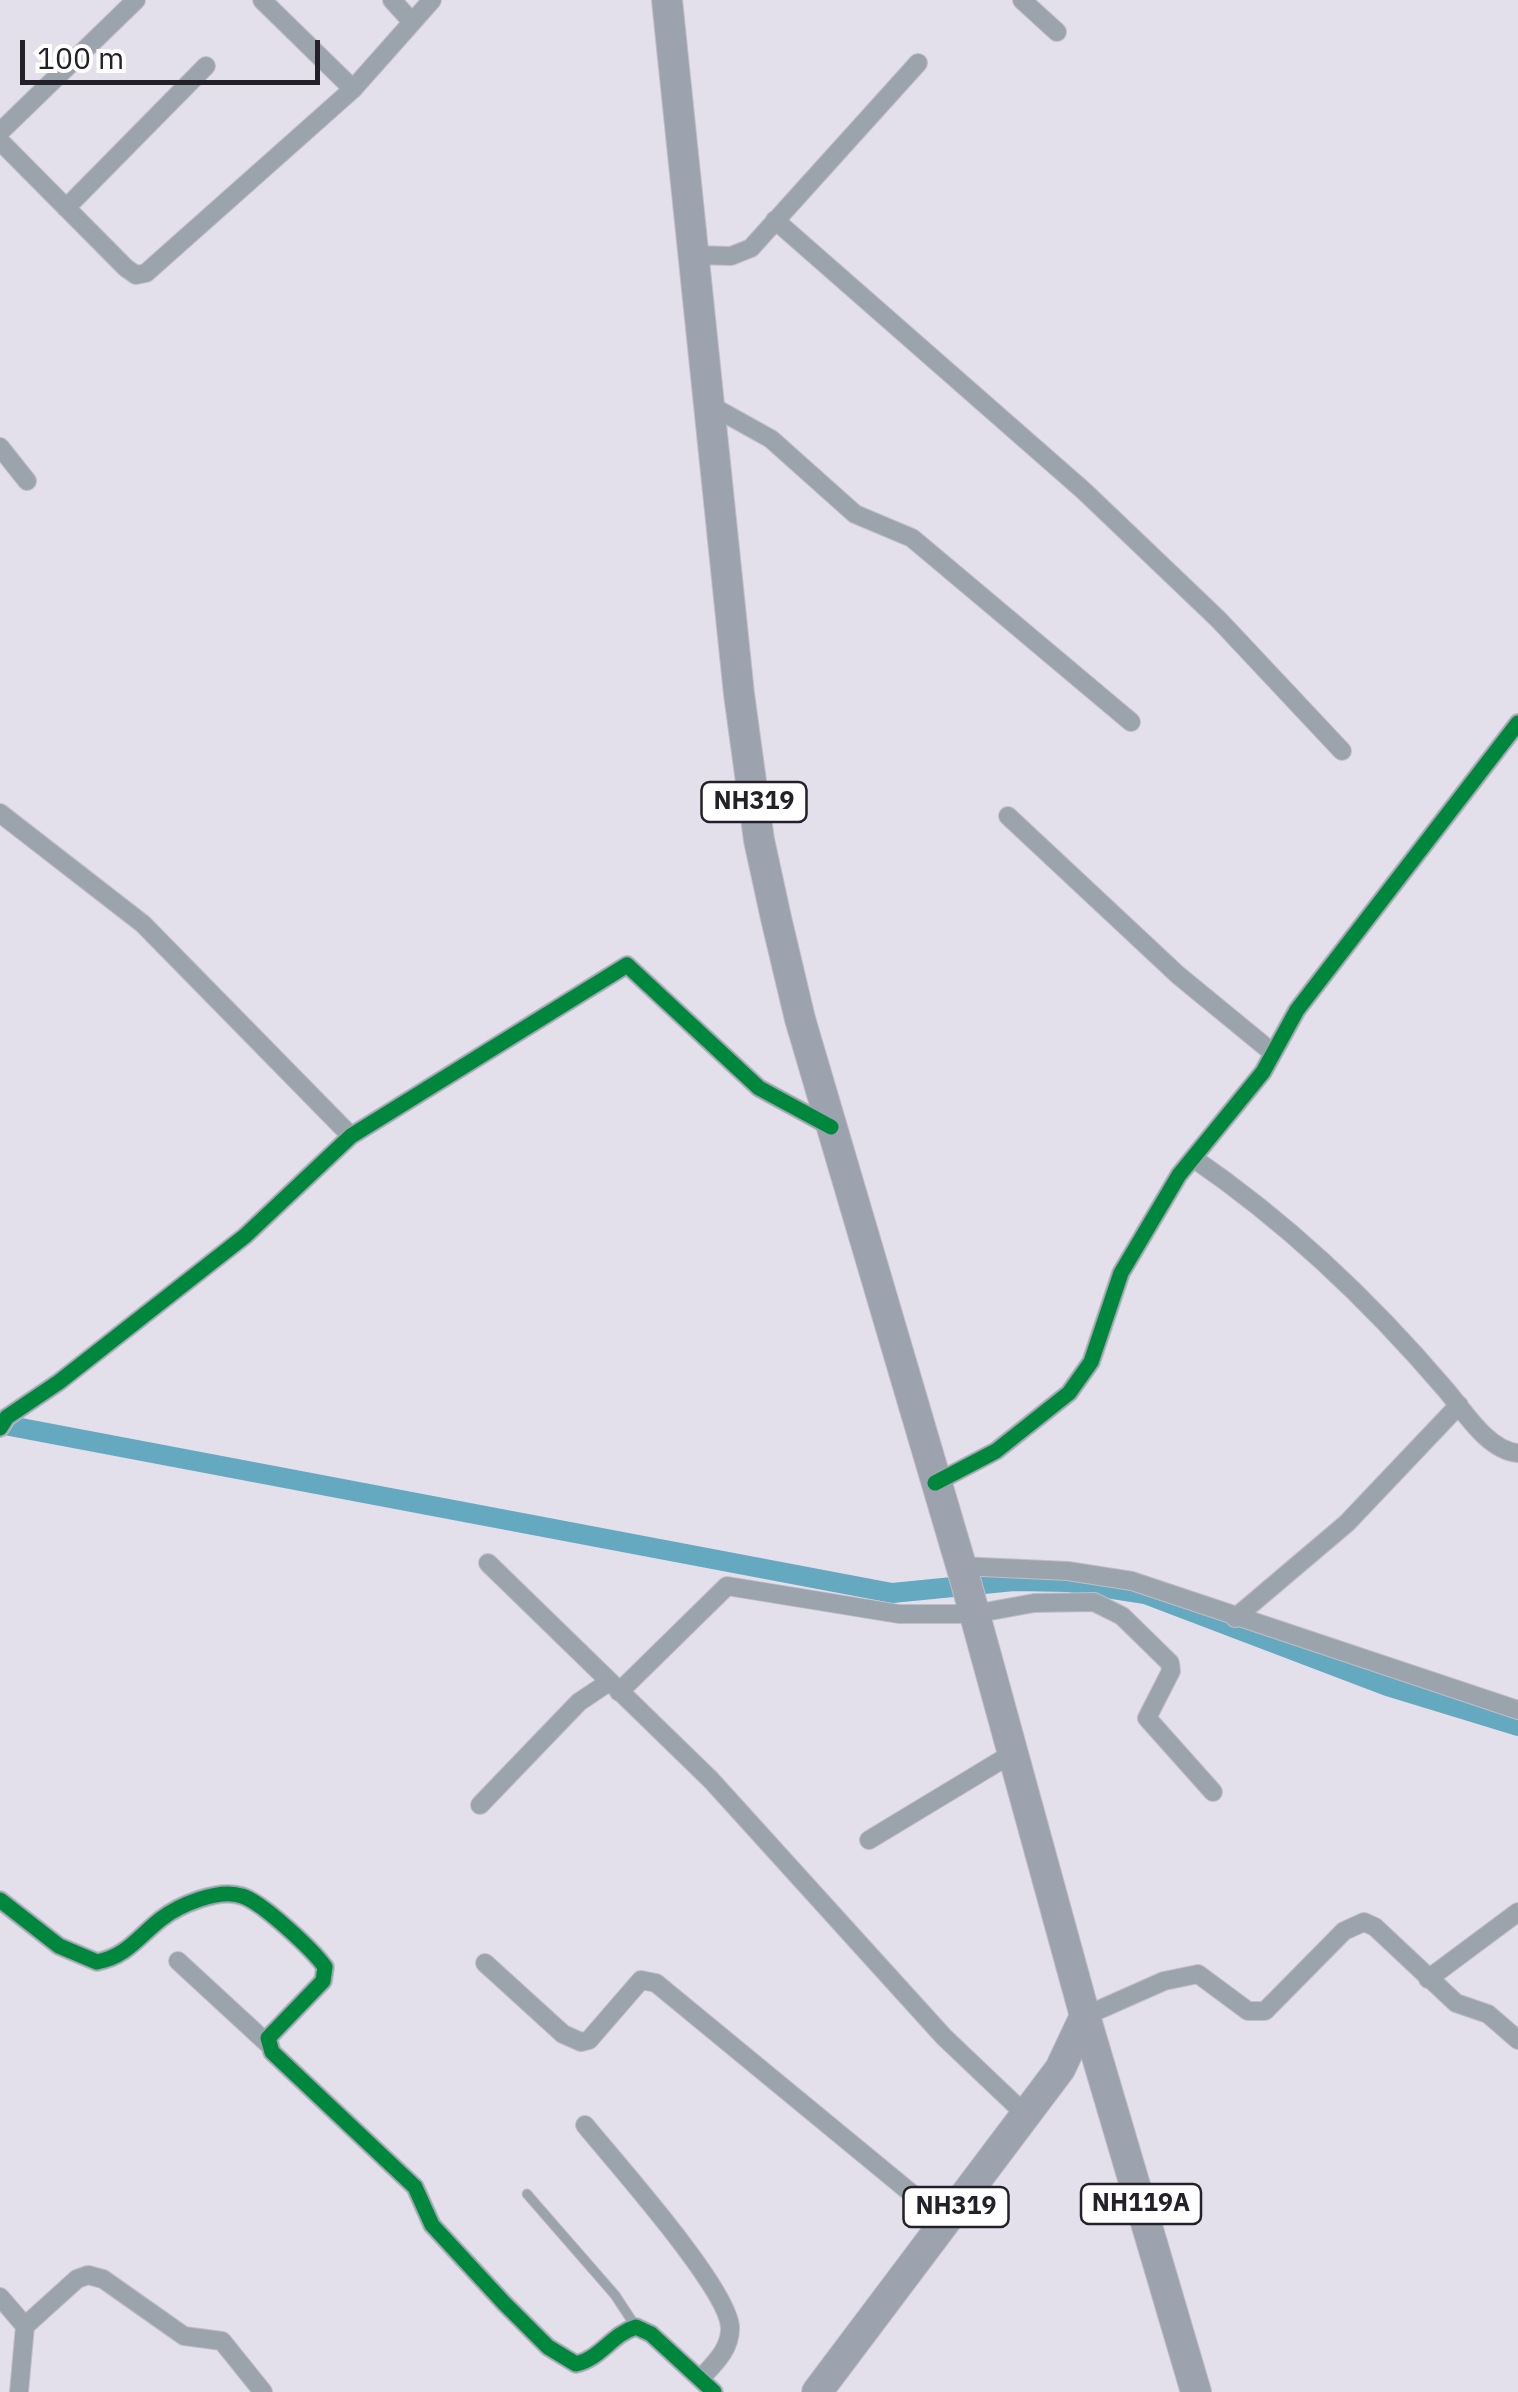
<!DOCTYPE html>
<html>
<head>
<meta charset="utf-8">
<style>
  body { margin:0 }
  #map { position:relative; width:1518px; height:2392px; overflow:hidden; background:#e3e0ec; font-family:"IBM Plex Sans",sans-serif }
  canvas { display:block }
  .scale { position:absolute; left:20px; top:40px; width:300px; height:45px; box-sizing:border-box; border:5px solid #232029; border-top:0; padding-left:12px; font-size:30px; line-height:35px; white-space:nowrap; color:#232029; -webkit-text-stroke:8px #fff; paint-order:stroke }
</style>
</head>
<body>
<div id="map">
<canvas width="1518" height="2392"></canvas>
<div class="scale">100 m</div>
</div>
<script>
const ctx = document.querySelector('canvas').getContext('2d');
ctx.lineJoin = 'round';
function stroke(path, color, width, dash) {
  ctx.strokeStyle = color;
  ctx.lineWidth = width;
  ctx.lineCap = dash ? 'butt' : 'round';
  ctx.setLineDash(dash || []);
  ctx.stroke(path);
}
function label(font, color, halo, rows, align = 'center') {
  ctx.font = font + ' "IBM Plex Sans",sans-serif';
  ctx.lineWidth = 10;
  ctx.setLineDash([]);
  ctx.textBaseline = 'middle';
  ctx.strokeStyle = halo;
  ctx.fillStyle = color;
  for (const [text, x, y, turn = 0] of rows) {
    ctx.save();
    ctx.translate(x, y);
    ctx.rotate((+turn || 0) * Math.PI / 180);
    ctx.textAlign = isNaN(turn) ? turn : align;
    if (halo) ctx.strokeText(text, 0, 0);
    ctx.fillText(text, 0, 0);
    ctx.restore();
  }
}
const canal = new Path2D(`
  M0,1424L892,1593L1014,1581L1069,1582L1145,1594L1387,1686L1518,1726`);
const service = new Path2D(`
  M527,2194L615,2295L636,2327`);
const minor = new Path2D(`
  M262,0L353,89
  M392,0L412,22
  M1022,0L1057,32
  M0,132L136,0
  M0,141L126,268L136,275L146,273L353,89L432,0
  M66,208L206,66
  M775,220L1084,491L1219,620L1342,751
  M694,255L731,256L751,248L918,63
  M708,404L771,439L855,514L912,538L1131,722
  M0,447L27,481
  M0,813L143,924L351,1136
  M1008,816L1178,975L1273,1053
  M1193,1158C1288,1223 1371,1302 1446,1390C1464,1411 1488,1451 1518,1453
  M0,1428L7,1417L59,1382L245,1236L351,1136L627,965L759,1088L831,1127
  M935,1483L996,1451L1069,1393L1091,1362L1121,1273L1179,1175L1263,1072L1297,1010L1518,723
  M488,1563L711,1780L944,2037L1026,2115
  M960,1566L1068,1571L1132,1581L1518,1710
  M1235,1618L1347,1523L1459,1405
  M619,1692L727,1586L899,1614H974L1034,1603L1094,1602L1122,1616L1170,1663L1171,1671L1147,1718L1213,1792
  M480,1805L579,1702L609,1682
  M869,1840L1013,1753
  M0,1900L59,1946L97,1962C127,1956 138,1937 161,1919C179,1905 219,1888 242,1896C262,1902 313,1950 325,1967L323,1981L268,2038L272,2052L415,2187L432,2225L504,2303L548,2347L576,2364C600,2359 612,2334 636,2327L651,2334L714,2392
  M178,1961L268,2044
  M485,1963L563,2034L581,2042L589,2040L641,1980L656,1983L945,2221
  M1428,1979L1518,1912
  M1085,2016L1164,1981L1198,1974L1248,2011H1265L1344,1931L1364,1922L1375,1927L1456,2003L1488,2014L1518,2040
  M585,2125C615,2162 728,2288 730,2327C731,2349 714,2364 700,2379
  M0,2297L25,2326L19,2392
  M25,2326L77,2279L88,2275L103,2279L184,2336L222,2341L263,2392`);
const trunk = new Path2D(`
  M667,0L739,694L759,840L776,918L800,1019L965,1579L1085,2016L1196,2392
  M817,2392L1060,2069L1085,2016`);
const cycleway = new Path2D(`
  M0,1428L7,1417L59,1382L245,1236L351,1136L627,965L759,1088L831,1127
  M935,1483L996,1451L1069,1393L1091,1362L1121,1273L1179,1175L1263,1072L1297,1010L1518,723
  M0,1900L59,1946L97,1962C127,1956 138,1937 161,1919C179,1905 219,1888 242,1896C262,1902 313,1950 325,1967L323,1981L268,2038L272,2052L415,2187L432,2225L504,2303L548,2347L576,2364C600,2359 612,2334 636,2327L651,2334L714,2392`);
const shields = [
  [754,802,105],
  [1141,2204,120],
  [956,2207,105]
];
const shieldNames = [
  ["NH319",754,802],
  ["NH119A",1141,2204],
  ["NH319",956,2207]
];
stroke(canal, '#64a9c0', 20);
stroke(service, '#c1bec8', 11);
stroke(minor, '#c1bec8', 20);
stroke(trunk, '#c1bec8', 32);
stroke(service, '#9ba4ad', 9);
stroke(minor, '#9ba4ad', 18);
stroke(trunk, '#9ca3ae', 30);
stroke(cycleway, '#00873e', 15);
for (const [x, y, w] of shields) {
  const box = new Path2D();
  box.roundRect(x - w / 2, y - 20, w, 40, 8);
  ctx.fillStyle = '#fff';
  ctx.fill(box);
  stroke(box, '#232029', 2.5);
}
label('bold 25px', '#232029', null, shieldNames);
</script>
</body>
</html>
